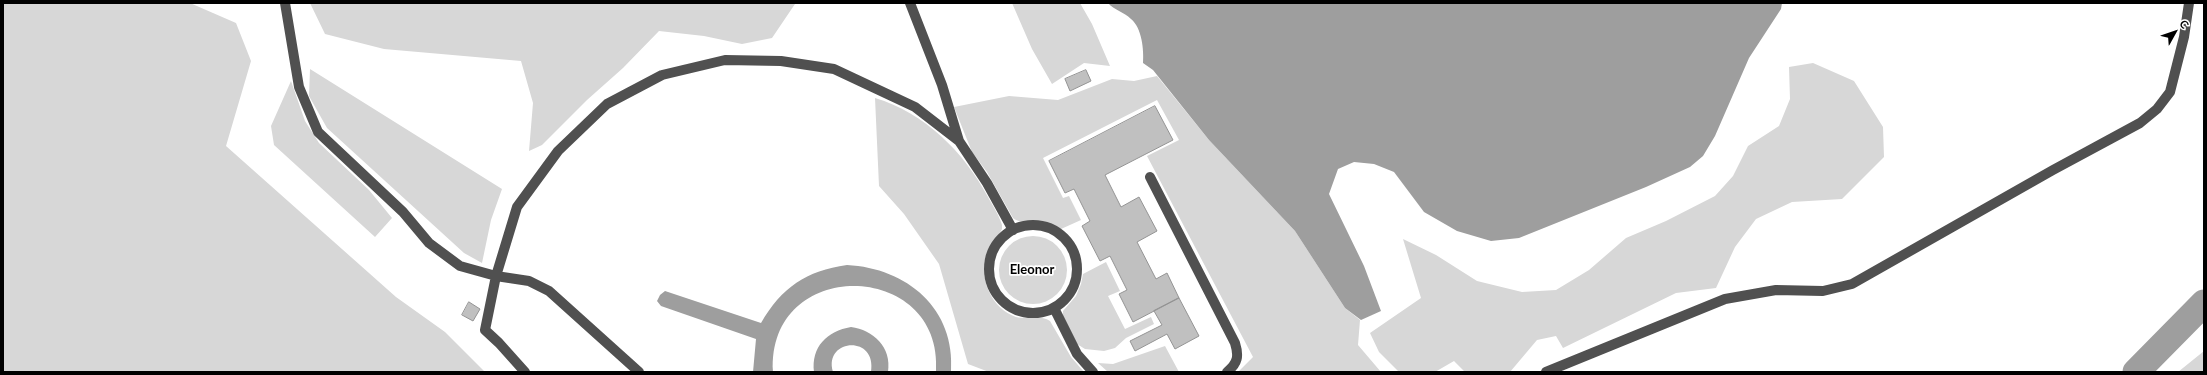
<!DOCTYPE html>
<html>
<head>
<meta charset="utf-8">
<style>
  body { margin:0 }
  #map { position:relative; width:2207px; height:375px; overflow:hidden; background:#fff; font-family:Lato,sans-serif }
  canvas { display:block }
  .frame { position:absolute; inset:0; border:4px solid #000; pointer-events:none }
  .north { position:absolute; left:2155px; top:12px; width:40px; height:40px; -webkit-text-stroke:3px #fff; paint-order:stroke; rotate:50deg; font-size:11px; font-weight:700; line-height:16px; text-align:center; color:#000 }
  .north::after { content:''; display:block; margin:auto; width:14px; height:18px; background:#000; clip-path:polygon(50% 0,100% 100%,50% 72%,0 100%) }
</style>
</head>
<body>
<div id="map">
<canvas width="2207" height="375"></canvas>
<div class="frame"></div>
<div class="north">С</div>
</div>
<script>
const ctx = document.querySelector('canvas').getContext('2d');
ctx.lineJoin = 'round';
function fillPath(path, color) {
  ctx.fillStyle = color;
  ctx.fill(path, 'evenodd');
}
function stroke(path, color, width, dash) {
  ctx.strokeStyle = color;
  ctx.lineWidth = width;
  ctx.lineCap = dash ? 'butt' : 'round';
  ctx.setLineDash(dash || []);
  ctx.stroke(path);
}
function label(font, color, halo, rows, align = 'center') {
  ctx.font = font + ' Lato,sans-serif';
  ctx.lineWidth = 3.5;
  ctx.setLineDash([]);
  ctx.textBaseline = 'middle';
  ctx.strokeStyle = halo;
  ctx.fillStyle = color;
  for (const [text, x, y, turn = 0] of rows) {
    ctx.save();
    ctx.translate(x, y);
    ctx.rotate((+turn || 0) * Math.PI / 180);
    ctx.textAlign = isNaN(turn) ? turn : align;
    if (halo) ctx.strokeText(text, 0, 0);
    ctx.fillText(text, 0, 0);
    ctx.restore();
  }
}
const green = new Path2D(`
  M3,3H190L236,23L251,61L226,146L396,297L445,332L485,372H3Z
  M310,3H794L795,4L772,38L742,44L704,36L659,31L623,68L587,100L542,145L529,151L533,103L521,61L384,49L325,34Z
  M1012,3H1080L1092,24L1110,66L1084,63L1052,84L1032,49Z
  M1813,63L1854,81L1883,127L1884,157L1842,199L1792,202L1756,219L1735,247L1716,288L1676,293L1563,348L1556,336L1537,340L1510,372H1465L1454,361L1435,372H1399L1379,352L1370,333L1421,298L1403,239L1436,255L1477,281L1522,292L1556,290L1589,270L1626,238L1666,221L1715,196L1733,176L1748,146L1779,126L1790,99L1789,67Z
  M310,69L502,189L491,220L482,263L464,253L327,128L309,96Z
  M1157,76L1209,140L1295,231L1345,308L1360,320L1358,345L1381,372H1238L1253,357L1147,156L1179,140L1157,100L1043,158L1063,198L1069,196L1081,220L1061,229C1044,217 1021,226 1013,218L987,172L972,152L954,107L1009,96L1058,100L1112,79L1134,81Z
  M291,81L305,121L319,143L369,190L392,218L375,237L274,145L271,126Z
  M875,98C925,113 964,152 988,197C993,206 999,215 1002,225V229C998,238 990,244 987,253C978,278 991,308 1016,317C1027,320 1041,315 1050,321L1071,357L1084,372H989L968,364L939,264L904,214L879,186Z
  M999 270a34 34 0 1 1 68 0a34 34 0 1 1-68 0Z
  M1106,262L1120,291L1108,296L1125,329L1151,317L1154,324L1126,338L1115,348L1104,351L1085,349L1077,344L1063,316V311L1076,296L1081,284L1083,274Z
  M1165,346L1179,372H1108L1098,363L1113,364Z
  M2204,350V372H2178L2204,351Z`);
const water = new Path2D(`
  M1108,3H1782L1781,9L1749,58L1715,136L1703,156L1690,167L1646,187L1519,238L1491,241L1457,231L1424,212L1394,172L1374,164L1354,162L1338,169L1329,194L1364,266L1381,311L1361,320L1345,308L1295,231L1209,140L1153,70L1143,63C1144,50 1142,28 1131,19C1124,12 1114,10 1108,3Z
  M847,265C907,268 956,309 951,372H936C944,260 767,255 773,372H753L756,339L661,306L657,301L660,295L665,291L761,323C782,287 806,271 847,265Z
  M851,327C873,330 892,347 888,372H871C877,334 823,339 833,372H814C811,347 827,331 851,327Z`);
const river = new Path2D(`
  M2136,372L2204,303`);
const building = new Path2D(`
  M1086,70L1091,81L1070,91L1065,79Z
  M1155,106L1173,140L1105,175L1121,207L1139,197L1157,231L1137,242L1156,279L1167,273L1179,298L1133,322L1119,294L1127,290L1110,256L1100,261L1082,226L1090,221L1074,189L1065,193L1049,161Z
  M1179,298L1199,336L1175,349L1167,334L1135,351L1130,341L1162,325L1154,311Z
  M469,302L480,309L473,321L462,315Z`);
const minor = new Path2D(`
  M285,3L299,87L318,132L403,212L429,243L460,266L496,276L529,281L549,291L639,372
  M910,3L942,85L959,141L987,183L1013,230
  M1150,177L1235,343C1239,356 1238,363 1227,372
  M989 269a44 44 0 1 1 88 0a44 44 0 1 1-88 0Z
  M1054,308L1077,354L1093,372
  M525,372L499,343L485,330L496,276L517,207L558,151L607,104L662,75L725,60L781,61L834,69L915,107L959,141
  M1546,372L1725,299L1776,290L1823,291L1852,284L2053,170L2140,123L2157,109L2170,92L2184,37L2189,3`);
const neighbourhoodNames = [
  ["Eleonor",1032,270]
];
fillPath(green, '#d7d7d7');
fillPath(water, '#9e9e9e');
stroke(river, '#9e9e9e', 27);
fillPath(building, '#c0c0c0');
stroke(building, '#949494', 1);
stroke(minor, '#505050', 10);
label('bold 13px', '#000', '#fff', neighbourhoodNames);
</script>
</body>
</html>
